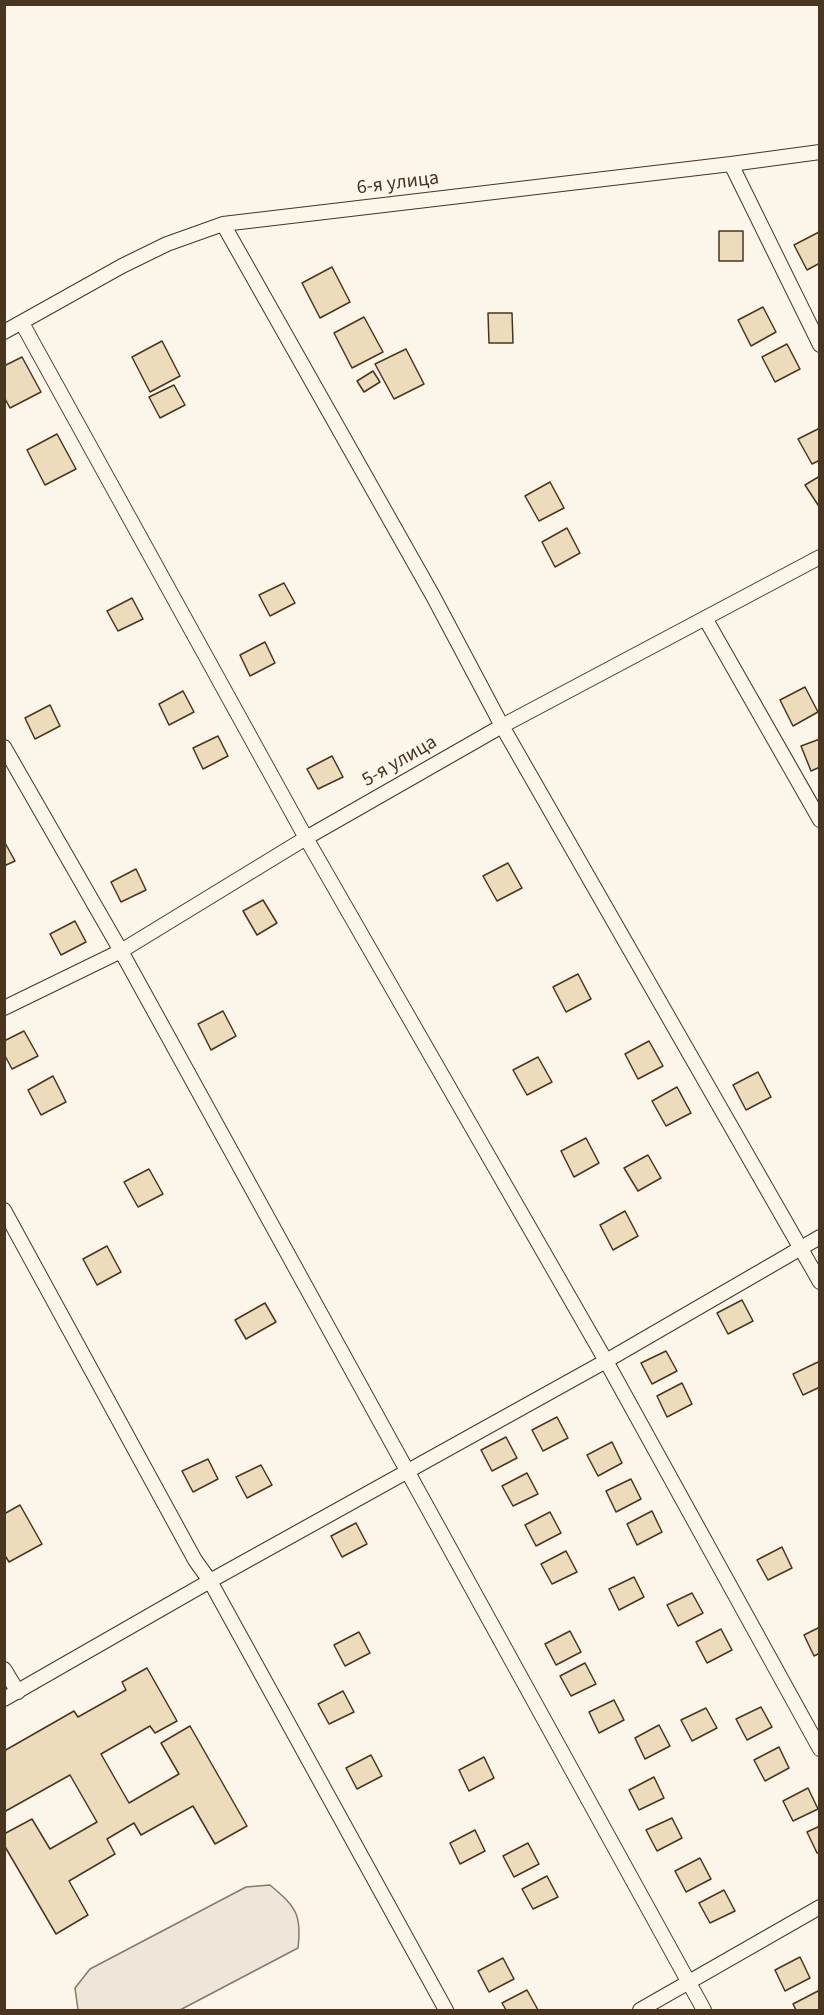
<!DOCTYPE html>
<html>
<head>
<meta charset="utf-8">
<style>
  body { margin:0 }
  #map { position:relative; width:824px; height:2015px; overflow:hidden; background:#fbf6e9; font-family:"Source Sans 3",sans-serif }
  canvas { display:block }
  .frame { position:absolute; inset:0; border:6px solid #4a3520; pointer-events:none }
</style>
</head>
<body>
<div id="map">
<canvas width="824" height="2015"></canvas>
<div class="frame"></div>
</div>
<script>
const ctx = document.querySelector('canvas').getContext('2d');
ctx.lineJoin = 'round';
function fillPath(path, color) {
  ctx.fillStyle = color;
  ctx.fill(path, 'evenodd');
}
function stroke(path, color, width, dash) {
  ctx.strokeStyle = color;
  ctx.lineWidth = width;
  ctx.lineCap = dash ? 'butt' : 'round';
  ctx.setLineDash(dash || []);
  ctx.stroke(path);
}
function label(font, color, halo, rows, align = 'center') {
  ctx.font = font + ' "Source Sans 3",sans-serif';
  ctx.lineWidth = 4.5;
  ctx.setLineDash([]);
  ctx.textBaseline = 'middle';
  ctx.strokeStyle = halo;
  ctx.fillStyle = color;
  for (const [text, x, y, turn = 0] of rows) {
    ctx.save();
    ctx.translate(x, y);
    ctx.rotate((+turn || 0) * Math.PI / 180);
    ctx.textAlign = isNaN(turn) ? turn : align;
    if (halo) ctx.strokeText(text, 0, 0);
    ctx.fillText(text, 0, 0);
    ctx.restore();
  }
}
const green = new Path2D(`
  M270,1885C296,1907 302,1914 298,1948L180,2010H78L75,1988L90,1969L246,1887Z`);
const building = new Path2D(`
  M719,231H743V261H719Z
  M819,232L820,263L807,270L794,245Z
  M332,267L350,302L320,318L302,283Z
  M763,307L776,332L751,346L738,320Z
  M488,313H512L513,343H489Z
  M364,317L383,352L352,368L334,333Z
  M162,341L180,376L150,392L132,357Z
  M787,344L800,369L775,382L762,357Z
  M406,349L424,384L394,399L375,364Z
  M22,357L41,392L10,408L4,397V366Z
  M373,371L380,382L364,392L357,381Z
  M174,385L185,405L160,418L149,397Z
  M820,428V460L812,464L798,439Z
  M57,434L76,469L45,485L27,450Z
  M820,476V508L805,485Z
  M550,482L564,508L539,521L525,496Z
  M567,528L580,553L555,567L542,542Z
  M284,583L295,603L270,616L259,595Z
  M132,598L143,619L118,631L107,611Z
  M265,642L275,663L250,676L240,655Z
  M805,687L818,712L793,726L780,700Z
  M183,691L194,712L169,725L159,704Z
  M50,705L60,726L35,739L25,718Z
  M218,736L228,756L203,769L193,748Z
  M820,739V767L811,771L801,746Z
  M332,756L343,777L318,789L307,769Z
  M4,841L15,861L4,866Z
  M508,863L522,888L497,901L483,876Z
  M136,869L146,890L121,902L111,882Z
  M263,900L277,923L257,935L243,911Z
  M75,921L86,942L61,955L50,934Z
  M578,974L591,999L566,1012L553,987Z
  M223,1011L236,1036L211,1050L198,1024Z
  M24,1031L38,1056L12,1069L4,1054V1041Z
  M649,1041L663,1066L638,1079L625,1054Z
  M538,1057L552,1082L527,1095L513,1070Z
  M758,1072L771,1097L746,1110L733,1085Z
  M53,1076L66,1102L41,1115L28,1090Z
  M677,1087L691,1113L666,1126L652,1101Z
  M586,1138L599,1163L574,1177L561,1151Z
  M648,1155L661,1178L638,1191L624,1168Z
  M149,1169L163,1194L138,1207L124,1182Z
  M625,1211L638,1236L613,1250L600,1225Z
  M107,1246L121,1272L97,1285L83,1259Z
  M742,1300L753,1321L728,1334L717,1313Z
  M265,1303L276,1322L246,1339L235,1320Z
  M666,1351L677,1371L652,1384L641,1363Z
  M818,1362L820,1365V1387L803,1395L793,1374Z
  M682,1383L692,1404L667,1417L657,1396Z
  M557,1417L568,1438L543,1451L532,1430Z
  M506,1437L517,1458L492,1471L481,1450Z
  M612,1442L622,1463L598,1476L587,1455Z
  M208,1459L218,1479L193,1492L182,1471Z
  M261,1465L272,1485L247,1498L236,1477Z
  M527,1473L538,1494L513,1506L502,1486Z
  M631,1479L641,1499L616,1512L606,1491Z
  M20,1505L42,1544L9,1562L4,1554V1514Z
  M652,1511L662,1532L637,1545L627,1524Z
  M550,1512L561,1533L536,1546L525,1525Z
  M356,1523L367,1544L342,1557L331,1536Z
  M782,1547L792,1568L768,1580L757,1560Z
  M566,1551L577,1572L552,1584L541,1564Z
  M634,1577L644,1597L619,1610L609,1589Z
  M692,1593L703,1613L678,1626L667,1605Z
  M820,1627V1653L814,1656L804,1635Z
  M721,1629L732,1650L707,1663L696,1642Z
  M570,1631L581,1652L556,1665L545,1644Z
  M359,1632L370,1653L345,1666L334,1645Z
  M585,1663L596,1684L571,1696L560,1676Z
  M147,1668L177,1721L155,1733L150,1726L101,1754L129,1803L179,1774L161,1743L190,1726L247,1826L215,1844L193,1806L141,1835L134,1823L107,1839L115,1854L69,1881L88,1915L56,1934L4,1845V1834L32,1819L50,1849L97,1822L70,1775L4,1812V1751L74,1711L78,1717L126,1690L122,1682Z
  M343,1691L354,1712L329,1724L318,1704Z
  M614,1700L624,1720L599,1733L589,1712Z
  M761,1707L772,1727L747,1740L736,1719Z
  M706,1708L717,1728L692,1741L681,1720Z
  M659,1725L670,1746L645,1759L635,1738Z
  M779,1747L789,1768L765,1781L754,1760Z
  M371,1755L382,1776L357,1789L346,1768Z
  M484,1757L494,1778L469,1791L459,1770Z
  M654,1777L664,1798L639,1810L629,1790Z
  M808,1788L818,1809L793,1821L783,1801Z
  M672,1818L682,1838L657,1851L646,1830Z
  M820,1826V1852L817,1853L807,1832Z
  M475,1830L485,1851L460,1864L450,1843Z
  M528,1843L539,1864L514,1877L503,1856Z
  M700,1858L711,1879L686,1892L675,1871Z
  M547,1876L558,1897L533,1909L522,1889Z
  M724,1890L735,1911L710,1923L699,1903Z
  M800,1957L810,1978L785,1991L775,1970Z
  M503,1958L514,1979L489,1992L478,1971Z
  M527,1990L538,2010H506L502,2003Z
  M818,1991L820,1995V2010H796L793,2004Z`);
const minor = new Path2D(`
  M731,164L820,345
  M223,224L433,596L502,726L820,1282
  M22,323L306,838L606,1361L820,1749
  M4,332L122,266L167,244L223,224L731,164L820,152
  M705,618L820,820
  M4,747L121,951L704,2010
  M4,1008L121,951L306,838L502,726L820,557
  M4,1210L195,1560L210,1581L446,2010
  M4,1669L18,1692
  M4,1699L210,1581L606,1361L820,1237
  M640,2010L820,1907`);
const streetNames = [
  ["6-я улица",398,184,-7],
  ["5-я улица",400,762,-30]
];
fillPath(green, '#ede6d9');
stroke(green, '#887966', 1.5);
fillPath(building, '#ecdcbc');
stroke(building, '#4a3520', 1.5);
stroke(minor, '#4a3520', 16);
stroke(minor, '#fbf6e9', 14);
label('20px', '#4a3520', '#fbf6e9', streetNames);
</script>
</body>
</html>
